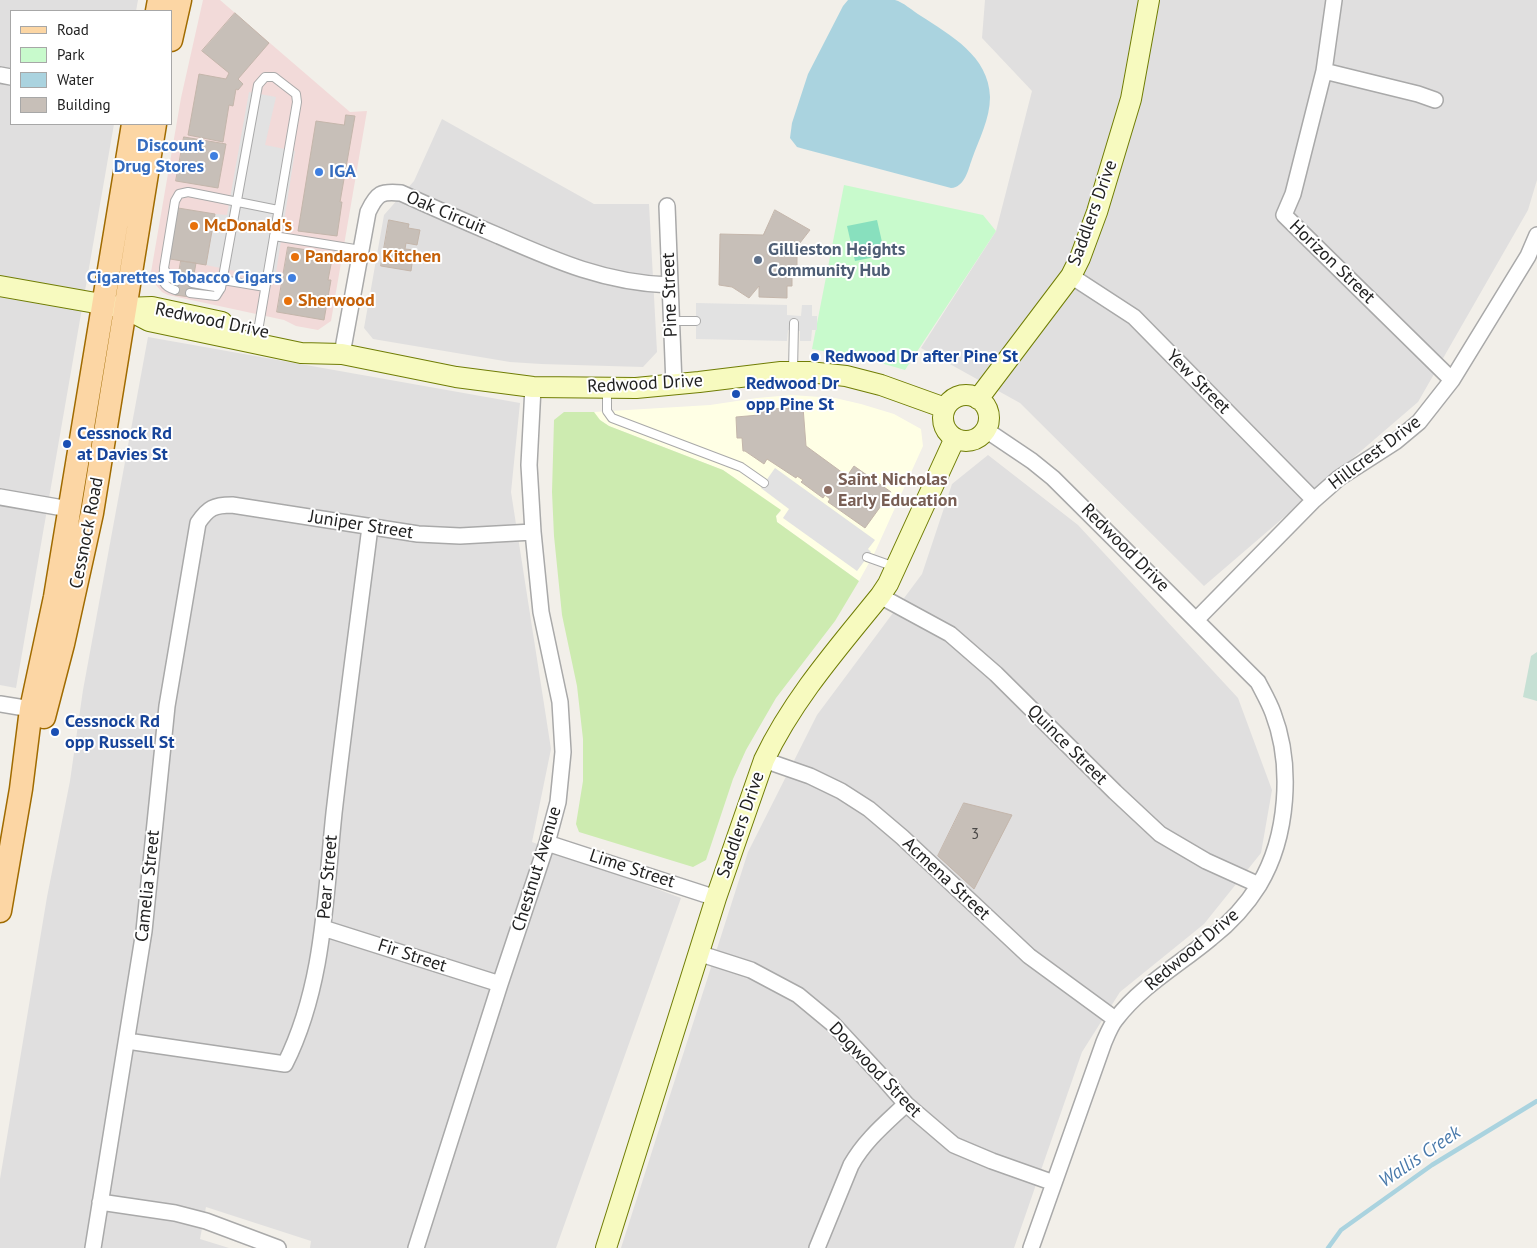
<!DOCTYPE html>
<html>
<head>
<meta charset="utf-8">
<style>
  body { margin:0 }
  #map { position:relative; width:1537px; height:1248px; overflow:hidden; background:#f2efe9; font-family:"PT Sans",sans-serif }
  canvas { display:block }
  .legend { position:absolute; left:10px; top:10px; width:162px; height:115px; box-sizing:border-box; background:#fff; border:1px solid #a7a7a7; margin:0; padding:6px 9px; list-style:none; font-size:15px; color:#222 }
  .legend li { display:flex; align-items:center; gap:10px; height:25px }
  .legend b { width:25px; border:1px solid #a7a7a7 }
</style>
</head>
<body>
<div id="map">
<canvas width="1537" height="1248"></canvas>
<ul class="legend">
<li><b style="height:6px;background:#fcd6a4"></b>Road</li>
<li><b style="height:14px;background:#c8facc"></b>Park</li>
<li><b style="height:14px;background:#aad3df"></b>Water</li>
<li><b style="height:14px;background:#c7bfb8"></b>Building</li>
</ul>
</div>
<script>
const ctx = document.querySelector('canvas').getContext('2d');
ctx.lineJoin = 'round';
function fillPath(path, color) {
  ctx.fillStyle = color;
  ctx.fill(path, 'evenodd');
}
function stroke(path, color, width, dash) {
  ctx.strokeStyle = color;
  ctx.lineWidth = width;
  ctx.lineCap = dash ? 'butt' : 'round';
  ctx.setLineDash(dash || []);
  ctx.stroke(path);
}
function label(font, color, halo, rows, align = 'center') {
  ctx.font = font + ' "PT Sans",sans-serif';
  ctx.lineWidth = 4;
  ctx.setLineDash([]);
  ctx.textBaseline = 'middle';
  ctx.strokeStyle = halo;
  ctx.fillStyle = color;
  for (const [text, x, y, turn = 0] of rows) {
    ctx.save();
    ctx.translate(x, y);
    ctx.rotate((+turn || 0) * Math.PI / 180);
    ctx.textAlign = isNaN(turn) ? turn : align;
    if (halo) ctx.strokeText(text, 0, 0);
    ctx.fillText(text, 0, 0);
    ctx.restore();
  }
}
const residential = new Path2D(`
  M0,0H138L136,11H11V124H114L16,688L0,685Z
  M985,0H1537V180L1528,210L1418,402L1204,586L1020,403L921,348L996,231L1032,91L982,38Z
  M442,119L594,204H649L657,352L643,367L541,364L510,362L373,339L364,328L384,215L414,181Z
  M148,337L520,403L511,492L551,749L532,842L681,898L556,1248H310L311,1241L206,1207L200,1239L229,1248H0V1179L47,897L70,781L83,690Z
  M988,455L1078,525L1238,698L1272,790L1261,853L1204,924L1120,992L1082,1052L1014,1248H621L748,852L817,715L922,574L952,484Z`);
const commercial = new Path2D(`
  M203,0H220L350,112L367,111L331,321L318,330L296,326L284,320L168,295L162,292L150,278L181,98Z`);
const education = new Path2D(`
  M791,395L835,398L861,404L894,414L921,429L923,446L875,552L859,581L777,522L776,516L781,511L723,470L609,426L600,420L594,412L710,405L757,398Z`);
const grass = new Path2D(`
  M564,412H594L600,420L609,426L723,470L781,510L776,516L777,522L859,581L835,621L776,698L746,750L733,779L706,860L693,867L579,832L576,824L583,781V739L577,686L562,615L554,536L552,492L554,420Z`);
const wetland = new Path2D(`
  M1537,652V701L1523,697L1531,656Z`);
const park = new Path2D(`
  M844,185L983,215L996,231L905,370L867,359L812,349Z`);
const pitch = new Path2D(`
  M877,220L885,255L855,261L847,226Z`);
const parking = new Path2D(`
  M249,92L276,97L265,145L295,151L275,279L206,265L215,214L227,215Z
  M696,303L787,305V315L801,316L802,305H812V316H817V330H812L811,341H800V331L788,330L787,341L696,339Z
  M775,468L875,540L868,549L871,552L857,571L783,518L789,509L761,488Z`);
const water = new Path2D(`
  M848,0C862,0 882,0 895,0C903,2 913,11 921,16C950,35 989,56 990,97C990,119 979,139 972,159C968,170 965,187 951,188L804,149L797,147L790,138L792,123L808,74L843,6Z`);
const stream = new Path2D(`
  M1328,1248L1341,1230L1432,1165L1537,1101`);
const building = new Path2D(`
  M235,13L269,43L238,79L243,84L238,90L236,89L233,106L229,105L223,142L188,135L199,74L226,79L229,73L202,51Z
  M346,115L355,116L340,202H342L337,236L298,231L316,121L344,125Z
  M184,137L226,144L218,188L176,181Z
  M178,208L215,214L206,265L170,259Z
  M775,210L810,230L796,248L787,252L797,253V267H787V269H792V286H787V298L759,297V286L749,298L732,287L719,285L720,234L763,235Z
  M389,220L409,224L408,228L420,230L417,245L406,243L405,249L414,250L411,271L381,266Z
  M288,247L333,254L328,280H331L324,320L277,312Z
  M181,261L196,263L190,297L175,295Z
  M772,404V409L803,407L806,446L847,476L854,466L891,492L865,528L828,502L830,499L825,495L823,498L801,482L803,480L797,476L796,478L767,459L764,464L745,451H743L742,438H737L736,417L759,415L758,405Z
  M964,803L1012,815L974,889L938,856Z`);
const lane = new Path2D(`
  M274,236L361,250
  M164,270C162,282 163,286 175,290
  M223,280L265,287
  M177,281L168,277L164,268L175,201L179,194L188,192L278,210
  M192,283L221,288
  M190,293L216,296L221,288L258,85L265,77H274L296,94L297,102L258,331
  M671,321H696
  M793,371L794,323
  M607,388V411L612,418L741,467L764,483
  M867,557L895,567`);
const street = new Path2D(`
  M1334,0L1324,71L1293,194L1284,215L1452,380
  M1324,71L1418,94L1435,100
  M0,75L11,77
  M667,206L674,385
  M1071,276L1134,317L1314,500
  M342,354L368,212C377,193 381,191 401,193C434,208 466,222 499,236C556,261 606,283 669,285
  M986,430L1032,461L1053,478L1258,682C1263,692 1269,702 1273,713C1293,765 1288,837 1259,885C1246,906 1230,923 1211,938C1180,964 1141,986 1116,1019C1111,1025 1107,1035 1104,1042L1031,1248
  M0,497L69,509
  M880,596L950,634L996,674L1115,792L1160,834L1206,861L1259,885
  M1196,620L1314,500L1339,478L1395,442L1419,422L1452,380L1528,256L1537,235
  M0,704L31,709
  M764,760L810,776L841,791L869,809L902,837L1029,956L1115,1019
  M547,843L716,898
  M323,928L500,984
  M698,953L751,970L798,995L833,1024L885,1080L906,1104L954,1145L992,1161L1054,1183
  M127,1041L285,1064C324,986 325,899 334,813C345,717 358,622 370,527
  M100,1202L175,1213L206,1221L278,1248
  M93,1248L144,931L167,706L198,523C208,508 214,505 232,505L418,534L460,536L533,532
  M416,1248L500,984L547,843L558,802L563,752L560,702L541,612L533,532L529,465L533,387
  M817,1248L851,1165C865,1140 886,1123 906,1104`);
const secondary = new Path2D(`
  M0,286L124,308L152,307L222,322
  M124,308L149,321L301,353L342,354L456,377L533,387L636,388L699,382L781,372H809L846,376L881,385L945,408
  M943 418a23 23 0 1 1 46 0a23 23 0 1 1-46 0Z
  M978,399L1071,276L1080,258L1097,212L1131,99L1149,0
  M606,1248L716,898L764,760C793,699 838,648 880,596L888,584L955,438`);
const primary = new Path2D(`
  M157,11L159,0
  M171,40L180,0
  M44,717L63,644L92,513L155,124
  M0,911L21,789L31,709L55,597L133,124`);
const markers = [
  [214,156,5,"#3f7fe0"],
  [319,172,5,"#3f7fe0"],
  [194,226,5,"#e8710a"],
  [295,257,5,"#e8710a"],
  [758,260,5,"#5c6f8a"],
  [292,278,5,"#3f7fe0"],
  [288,301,5,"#e8710a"],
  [815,357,5,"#1a4fb4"],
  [736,394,5,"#1a4fb4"],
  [67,444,5,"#1a4fb4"],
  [828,490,5,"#8d6e63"],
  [55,732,5,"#1a4fb4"]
];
const numberNames = [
  ["3",975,835]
];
const shopNames = [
  ["Discount",204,146],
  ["Drug Stores",204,167],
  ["IGA",329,172,"left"],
  ["Cigarettes Tobacco Cigars",282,278]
];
const streetNames = [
  ["Oak Circuit",446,213,23],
  ["Saddlers Drive",1093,213,-70],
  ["Horizon Street",1332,262,44],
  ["Pine Street",670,295,-92],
  ["Redwood Drive",212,321,12],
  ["Yew Street",1198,382,45],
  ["Redwood Drive",645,384,-3],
  ["Hillcrest Drive",1375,453,-37],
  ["Juniper Street",361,525,9],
  ["Cessnock Road",87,533,-79],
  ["Redwood Drive",1125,548,45],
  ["Quince Street",1067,745,45],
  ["Saddlers Drive",741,825,-71],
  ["Chestnut Avenue",537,869,-73],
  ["Lime Street",632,869,18],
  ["Pear Street",328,877,-85],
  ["Acmena Street",946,879,43],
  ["Camelia Street",148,886,-84],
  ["Redwood Drive",1192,950,-40],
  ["Fir Street",412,956,18],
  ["Dogwood Street",875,1070,46]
];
const foodNames = [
  ["McDonald's",204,226],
  ["Pandaroo Kitchen",305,257],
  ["Sherwood",298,301]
];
const serviceNames = [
  ["Gillieston Heights",768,250],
  ["Community Hub",768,271]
];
const transitNames = [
  ["Redwood Dr after Pine St",825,357],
  ["Redwood Dr",746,384],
  ["opp Pine St",746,405],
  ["Cessnock Rd",77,434],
  ["at Davies St",77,455],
  ["Cessnock Rd",65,722],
  ["opp Russell St",65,743]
];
const educationNames = [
  ["Saint Nicholas",838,480],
  ["Early Education",838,501]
];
const waterNames = [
  ["Wallis Creek",1420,1157,-34]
];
fillPath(residential, '#e0dfdf');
fillPath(commercial, '#f2dad9');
fillPath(education, '#ffffe5');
fillPath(grass, '#cdebb0');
fillPath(wetland, '#c6e0d4');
fillPath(park, '#c8facc');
fillPath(pitch, '#88e0be');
fillPath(parking, '#e2e2e2');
fillPath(water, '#aad3df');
stroke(stream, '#aad3df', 4.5);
fillPath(building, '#c7bfb8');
stroke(building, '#c4b6ab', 1);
stroke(lane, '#a9a9a9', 10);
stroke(street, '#a9a9a9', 18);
stroke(secondary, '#707d05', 22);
stroke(primary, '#a06b00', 25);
stroke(lane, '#fff', 8);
stroke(street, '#fff', 15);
stroke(secondary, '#f7fabf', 20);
stroke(primary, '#fcd6a4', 22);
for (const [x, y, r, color] of markers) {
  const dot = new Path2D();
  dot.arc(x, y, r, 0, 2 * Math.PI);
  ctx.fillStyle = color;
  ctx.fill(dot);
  stroke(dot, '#fff', 2);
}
label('15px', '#4b4948', null, numberNames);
label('bold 18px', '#366cbe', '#fff', shopNames, 'right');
label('18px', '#222', '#fff', streetNames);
label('bold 18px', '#c56008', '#fff', foodNames, 'left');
label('bold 18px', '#4e5e75', '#fff', serviceNames, 'left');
label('bold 18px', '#164399', '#fff', transitNames, 'left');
label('bold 18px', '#785e54', '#fff', educationNames, 'left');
label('italic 19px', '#4a7aab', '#fff', waterNames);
</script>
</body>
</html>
